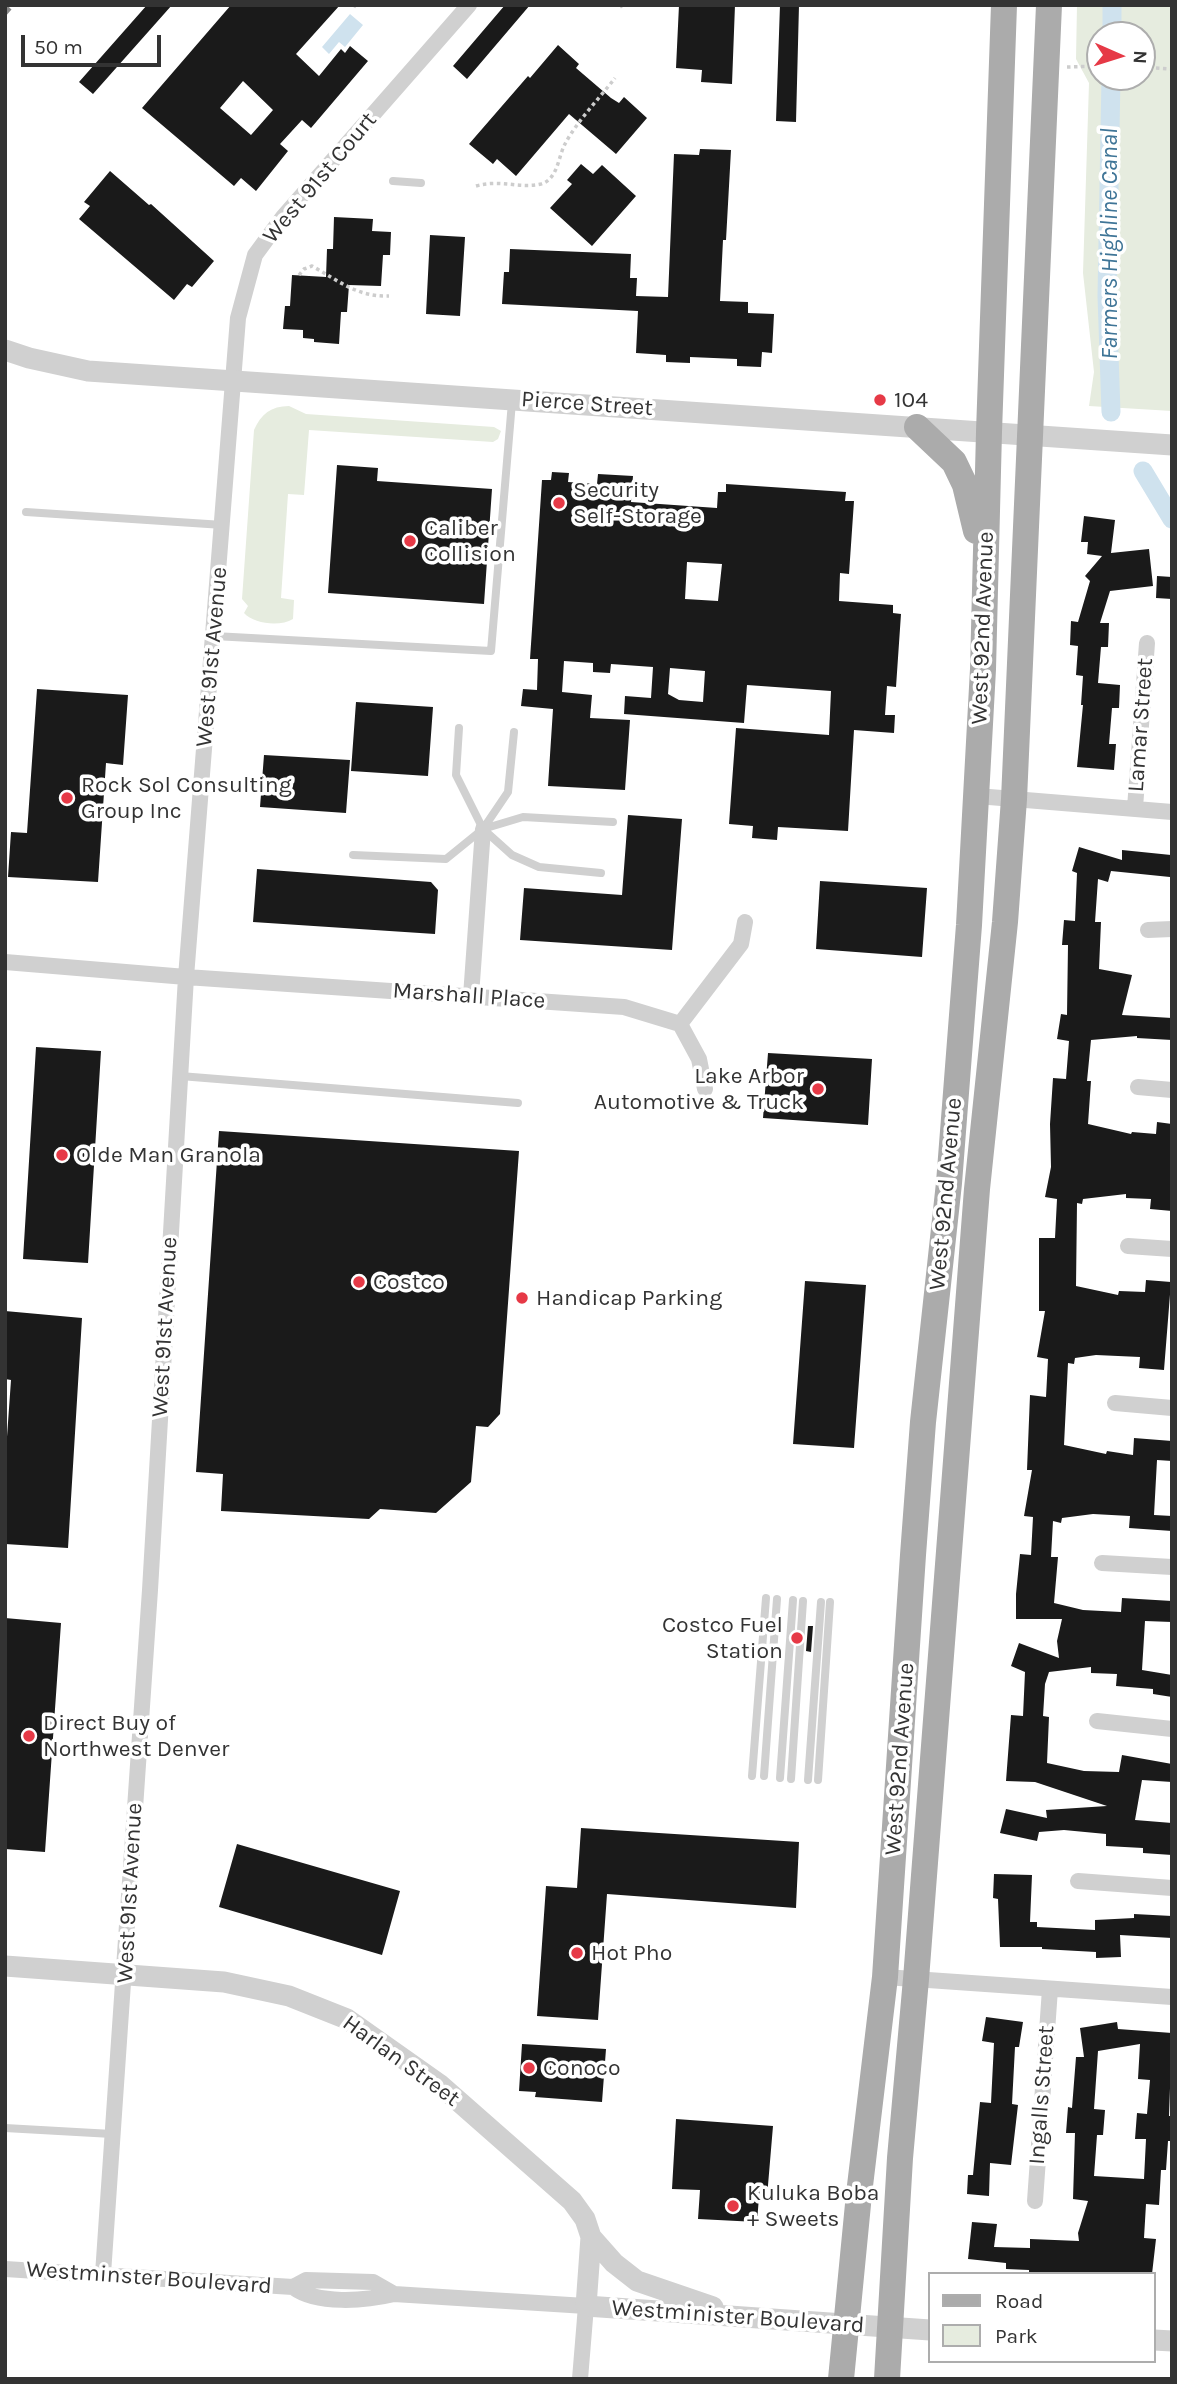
<!DOCTYPE html>
<html>
<head>
<meta charset="utf-8">
<style>
  body { margin:0 }
  #map { position:relative; width:1177px; height:2384px; overflow:hidden; background:#fff; font-family:Karla,sans-serif }
  canvas { display:block }
  .frame { position:absolute; inset:0; border:7px solid #333; pointer-events:none }
  .legend { position:absolute; left:928px; top:2272px; width:228px; height:91px; box-sizing:border-box; background:#fff; border:2px solid #adadad; margin:0; padding:9px 12px; list-style:none; font-size:21px; color:#333 }
  .legend li { display:flex; align-items:center; gap:14px; height:35px }
  .legend b { width:35px; border:2px solid #adadad }
  .north { position:absolute; left:1086px; top:21px; width:70px; height:70px; box-sizing:border-box; background:#fff; border:2px solid #adadad; border-radius:50%; rotate:93deg; font-size:19px; font-weight:700; line-height:28px; text-align:center; color:#333 }
  .north::after { content:''; display:block; margin:auto; width:24px; height:32px; background:#e63946; clip-path:polygon(50% 0,100% 100%,50% 72%,0 100%) }
  .scale { position:absolute; left:21px; top:35px; width:140px; height:32px; box-sizing:border-box; border:4px solid #333; border-top:0; padding-left:9px; font-size:21px; line-height:24px; white-space:nowrap; color:#333; -webkit-text-stroke:5px #fff; paint-order:stroke }
</style>
</head>
<body>
<div id="map">
<canvas width="1177" height="2384"></canvas>
<div class="frame"></div>
<ul class="legend">
<li><b style="height:9px;background:#ababab"></b>Road</li>
<li><b style="height:19px;background:#e6ecdf"></b>Park</li>
</ul>
<div class="north">N</div>
<div class="scale">50 m</div>
</div>
<script>
const ctx = document.querySelector('canvas').getContext('2d');
ctx.lineJoin = 'round';
function fillPath(path, color) {
  ctx.fillStyle = color;
  ctx.fill(path, 'evenodd');
}
function stroke(path, color, width, dash) {
  ctx.strokeStyle = color;
  ctx.lineWidth = width;
  ctx.lineCap = dash ? 'butt' : 'round';
  ctx.setLineDash(dash || []);
  ctx.stroke(path);
}
function label(font, color, halo, rows, align = 'center') {
  ctx.font = font + ' Karla,sans-serif';
  ctx.lineWidth = 7;
  ctx.setLineDash([]);
  ctx.textBaseline = 'middle';
  ctx.strokeStyle = halo;
  ctx.fillStyle = color;
  for (const [text, x, y, turn = 0] of rows) {
    ctx.save();
    ctx.translate(x, y);
    ctx.rotate((+turn || 0) * Math.PI / 180);
    ctx.textAlign = isNaN(turn) ? turn : align;
    if (halo) ctx.strokeText(text, 0, 0);
    ctx.fillText(text, 0, 0);
    ctx.restore();
  }
}
const green = new Path2D(`
  M1077,5H1172V411L1089,406L1094,372L1083,273L1089,83L1076,59ZM1100,35H1142V77H1100Z
  M289,406L306,414L494,427L501,431L498,439L493,442L309,430L304,495L288,494L281,598L294,600L293,619C280,627 254,624 244,613L248,606L242,599L254,430C261,414 271,406 289,406Z`);
const water = new Path2D(`
  M350,14L363,25L345,47L339,42L329,54L322,47Z`);
const canal = new Path2D(`
  M1112,35V5
  M1111,412L1107,296L1111,77
  M1143,471L1172,519`);
const building = new Path2D(`
  M147,5H172L93,94L79,82Z
  M231,5H340L296,54L319,76L341,49L345,53L350,46L368,61L311,128L302,120L280,144L288,151L256,191L241,178L234,186L142,108ZM243,81L273,110L251,135L220,108Z
  M505,5H530L467,79L453,66Z
  M679,5H735L732,84L701,82L702,70L676,68Z
  M780,5H799L796,122L776,121Z
  M558,45L579,64L576,68L611,98L619,103L624,97L647,118L616,154L569,114L516,176L497,159L493,164L469,144L528,76L530,78Z
  M700,149L731,150L726,240H723L720,301L748,302V313L774,314L772,353L762,352L761,367L737,366V359L690,357V363L666,362V355L636,353L638,311L502,304L504,272H509L510,249L631,254L630,278H637L636,296L668,297L674,154L699,155Z
  M581,164L593,174L602,165L636,196L592,246L550,208L572,184L567,180Z
  M110,171L149,205L151,204L214,261L192,287L187,284L174,300L79,219L90,206L84,202Z
  M334,217L373,219L372,231L391,232L390,255H383L381,286L349,285L347,312H341L339,344L314,342V339L303,338V330L283,329L285,306H290L292,275L326,277L327,249H333Z
  M430,235L465,237L460,316L426,314Z
  M337,465L378,468L377,481L492,489L484,604L328,593Z
  M552,472L569,473L568,482L597,484L598,474L633,476L631,502L717,508L718,492H726V484L846,492L845,501H854L849,574L840,573L839,601L893,605V613L901,614L896,687L887,686L885,715H895L894,733L854,730L848,831L778,827L777,840L752,838L753,826L729,824L736,728L829,735L831,691L747,685L744,723L624,714L625,696L651,698L653,667L611,664L610,673L593,672V663L564,661L562,692L592,695L590,718L630,720L625,790L548,786L553,709L521,706L523,689L537,690L538,659H530L542,480H551ZM687,562L722,564L718,601L685,599ZM670,668L705,671L703,702L679,700L668,694Z
  M1084,516L1115,520L1111,553L1149,549L1153,586L1110,591L1100,623H1109L1108,647H1101L1098,683L1120,685L1119,708H1112L1109,744H1116L1114,770L1077,767L1083,705H1081L1083,676L1076,675L1078,646L1070,645L1071,621L1078,622L1090,581L1085,576L1102,556L1087,554L1088,542H1081Z
  M1157,576L1172,577V599L1156,598Z
  M37,689L128,695L123,765L106,763L98,882L8,877L11,832L27,833Z
  M356,702L433,707L428,776L351,771Z
  M264,755L350,760L346,813L260,807Z
  M628,815L682,819L672,950L520,940L524,888L622,895Z
  M1079,847L1122,860V850L1171,855L1170,877L1111,871L1108,882L1098,879L1095,922H1101L1099,969L1132,975L1122,1015L1172,1018V1040L1137,1038V1036L1091,1040L1087,1081H1091L1088,1124L1131,1134L1132,1132L1156,1134L1157,1122L1172,1124V1211L1150,1209L1151,1199L1126,1198V1194L1083,1199L1082,1204L1077,1203L1076,1286L1118,1295L1119,1291L1145,1292L1146,1280L1171,1282L1164,1370L1139,1368L1140,1357L1096,1355L1075,1358L1074,1364L1068,1363L1064,1445L1106,1454L1107,1451L1133,1455L1134,1438L1172,1441V1461L1157,1460L1154,1515L1172,1516V1531L1129,1528L1130,1516L1093,1514L1062,1518L1061,1523L1053,1521L1051,1557H1058L1054,1603L1083,1610L1121,1612L1122,1598L1172,1601V1622L1145,1621L1142,1670L1172,1675V1697L1153,1694V1689L1116,1686L1117,1674L1091,1673V1667L1049,1672L1045,1684L1043,1716L1049,1717L1047,1763L1084,1771L1119,1772L1122,1755L1172,1764V1782L1142,1780L1135,1820L1172,1823V1855L1143,1853V1848L1106,1846V1834L1064,1830L1039,1832L1037,1841L1000,1833L1006,1809L1047,1818L1046,1810L1107,1806L1035,1782L1006,1781L1011,1715L1023,1716L1025,1672L1011,1666L1019,1643L1059,1658L1057,1641L1062,1619H1016V1594L1020,1554L1031,1555L1033,1517L1024,1516L1032,1470H1027L1030,1395L1046,1397L1048,1359L1037,1357L1045,1311H1039V1238H1055L1057,1199L1045,1197L1051,1167L1050,1124L1053,1078L1066,1079L1069,1041L1057,1039L1061,1014L1067,1015L1068,945H1062L1064,920L1075,921L1077,873L1072,871Z
  M257,869L431,882L438,890L435,934L253,922Z
  M820,881L927,888L922,957L816,949Z
  M36,1047L101,1051L88,1263L23,1259Z
  M768,1053L872,1059L868,1125L763,1118Z
  M219,1131L519,1151L500,1414L488,1427L476,1426L471,1482L436,1513L380,1509L369,1519L221,1511L223,1474L196,1472Z
  M805,1281L866,1285L854,1448L793,1444Z
  M5,1311L82,1318L68,1548L5,1544V1465L11,1380L5,1379Z
  M5,1618L61,1623L45,1852L5,1849Z
  M808,1626H813L811,1652L806,1651Z
  M581,1828L799,1842L796,1908L607,1894L598,2020L537,2016L546,1886L577,1888Z
  M237,1844L400,1891L382,1955L219,1907Z
  M994,1874L1032,1875L1030,1922H1037V1927L1095,1930V1920L1134,1918V1914L1172,1916V1938L1120,1935L1121,1957L1096,1958V1952L1042,1949V1947H1000L998,1899L993,1898Z
  M986,2017L1023,2022L1019,2047H1015L1012,2104L1018,2105L1011,2165L990,2163L989,2196L967,2194L968,2175H973L980,2102L991,2103L994,2043L982,2041Z
  M1117,2022L1118,2029L1172,2033L1169,2116H1172V2141H1168L1166,2170H1161L1159,2205L1146,2204L1144,2238L1156,2239L1152,2274H1029V2270L1006,2269V2263L968,2259L972,2222L997,2224L994,2247L1030,2248V2239L1079,2241L1078,2233L1088,2201L1073,2199L1075,2133H1066L1068,2107L1072,2108L1076,2057H1084L1080,2028ZM1140,2044L1138,2079L1150,2080L1147,2114L1137,2113L1135,2139H1146L1144,2179L1094,2176L1097,2135H1103L1105,2110L1094,2109L1098,2051Z
  M522,2044L606,2049L602,2102L535,2097L536,2092L519,2091Z
  M676,2119L773,2126L767,2197H759L757,2222L698,2219L700,2190L672,2189Z`);
const path = new Path2D(`
  M353,5L357,7
  M620,7L623,5
  M1067,67L1100,66
  M1142,67L1172,69
  M476,186C500,179 520,189 541,184C558,179 558,157 565,144C577,121 599,99 615,78
  M299,275L304,269L312,266C339,281 357,297 389,296`);
const service = new Path2D(`
  M393,181L421,183
  M26,512L223,525
  M214,636L491,651L512,402
  M459,728L456,775L483,829L512,855L539,867L601,873
  M483,829L523,817L613,822
  M353,855L446,859L483,829L508,792L514,732
  M180,1076L518,1103
  M752,1776L766,1598
  M764,1776L777,1599
  M780,1778L793,1600
  M791,1779L803,1601
  M808,1780L821,1602
  M818,1780L830,1602
  M5,2128L112,2134`);
const minor = new Path2D(`
  M977,796L1172,812
  M1135,808L1147,643
  M1148,930L1172,929
  M5,962L186,977L624,1007L680,1024L699,1059L705,1089
  M471,996L483,829
  M680,1024L741,944L745,922
  M1138,1087L1172,1090
  M1128,1246L1172,1249
  M1115,1403L1172,1408
  M1102,1563L1172,1567
  M1097,1721L1172,1729
  M1078,1881L1172,1888
  M885,1977L1172,1997
  M1035,2201L1050,1989
  M5,2269L293,2287C317,2305 365,2301 394,2294L586,2306L580,2379
  M103,2274L150,1590L186,977L238,318L255,255L283,217L469,5
  M293,2287L306,2280L373,2282L394,2294`);
const tertiary = new Path2D(`
  M5,350L29,358L88,371L1172,445
  M5,1966L224,1982L289,1996L347,2019L439,2084L572,2201L585,2219L591,2237L586,2306L930,2330
  M591,2237L614,2263L637,2281L713,2307
  M1154,2340L1172,2341`);
const primary = new Path2D(`
  M917,427L954,462L965,485L976,531
  M841,2379L859,2194L885,1977L913,1555L923,1422L949,1183L969,925L983,669L989,432L1004,5
  M887,2379L900,2158L916,1979L977,1189L1005,922L1014,799L1049,5`);
const rail = new Path2D(`
  M5,13L12,5`);
const markers = [
  [880,400,7,"#e63946"],
  [559,503,7,"#e63946"],
  [410,541,7,"#e63946"],
  [67,798,7,"#e63946"],
  [818,1089,7,"#e63946"],
  [62,1155,7,"#e63946"],
  [359,1282,7,"#e63946"],
  [522,1298,7,"#e63946"],
  [797,1638,7,"#e63946"],
  [29,1736,7,"#e63946"],
  [577,1953,7,"#e63946"],
  [529,2068,7,"#e63946"],
  [733,2206,7,"#e63946"]
];
const streetNames = [
  ["West 91st Court",320,178,-50],
  ["Pierce Street",587,404,4],
  ["West 92nd Avenue",983,628,-88],
  ["West 91st Avenue",212,657,-85],
  ["Lamar Street",1141,725,-86],
  ["Marshall Place",469,996,4],
  ["West 92nd Avenue",946,1194,-85],
  ["West 91st Avenue",165,1327,-87],
  ["West 92nd Avenue",900,1759,-86],
  ["West 91st Avenue",130,1893,-87],
  ["Harlan Street",401,2061,36],
  ["Ingalls Street",1042,2095,-86],
  ["Westminster Boulevard",149,2278,4],
  ["Westminister Boulevard",738,2317,4]
];
const poiNames = [
  ["104",894,400],
  ["Security",573,490],
  ["Self-Storage",573,516],
  ["Caliber",424,528],
  ["Collision",424,554],
  ["Rock Sol Consulting",81,785],
  ["Group Inc",81,811],
  ["Lake Arbor",804,1076,"right"],
  ["Automotive & Truck",804,1102,"right"],
  ["Olde Man Granola",76,1155],
  ["Costco",373,1282],
  ["Handicap Parking",536,1298],
  ["Costco Fuel",783,1625,"right"],
  ["Station",783,1651,"right"],
  ["Direct Buy of",43,1723],
  ["Northwest Denver",43,1749],
  ["Hot Pho",591,1953],
  ["Conoco",543,2068],
  ["Kuluka Boba",747,2193],
  ["+ Sweets",747,2219]
];
const waterNames = [
  ["Farmers Highline Canal",1110,244,-90]
];
fillPath(green, '#e6ecdf');
fillPath(water, '#cfe2ee');
stroke(canal, '#cfe2ee', 19);
fillPath(building, '#1a1a1a');
stroke(path, '#cdcdcd', 3.5, [3.5, 3.5]);
stroke(service, '#d0d0d0', 8);
stroke(minor, '#d0d0d0', 16);
stroke(tertiary, '#d0d0d0', 21);
stroke(primary, '#ababab', 26);
stroke(rail, '#888', 5, [7, 5]);
for (const [x, y, r, color] of markers) {
  const dot = new Path2D();
  dot.arc(x, y, r, 0, 2 * Math.PI);
  ctx.fillStyle = color;
  ctx.fill(dot);
  stroke(dot, '#fff', 2.5);
}
label('23px', '#333', '#fff', streetNames);
label('23px', '#333', '#fff', poiNames, 'left');
label('italic 24px', '#3f7597', '#fff', waterNames);
</script>
</body>
</html>
